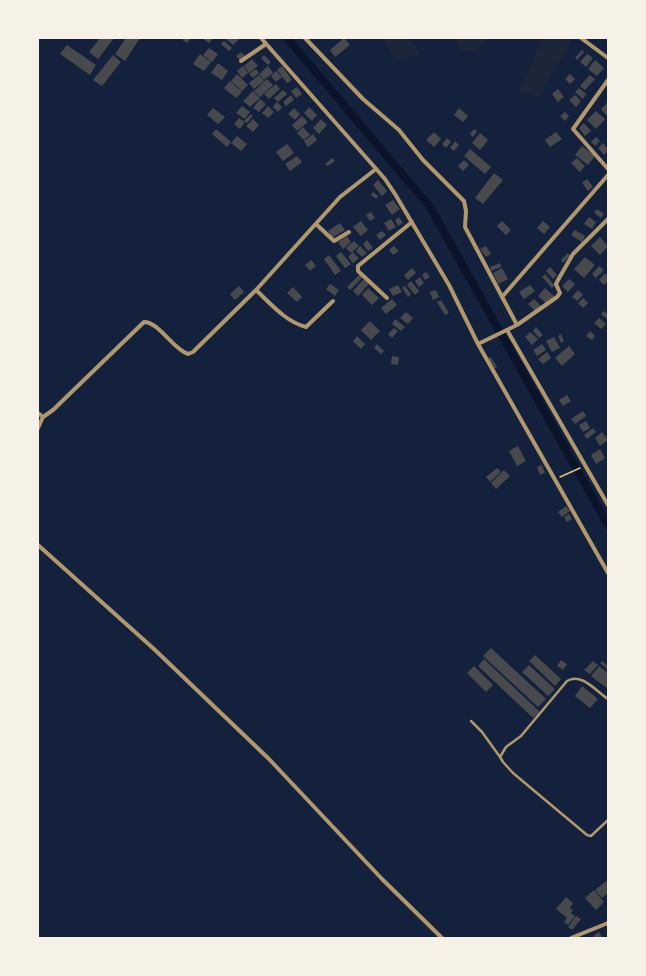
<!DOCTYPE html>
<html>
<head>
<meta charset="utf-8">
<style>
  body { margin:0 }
  #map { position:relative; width:646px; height:976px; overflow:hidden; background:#14213d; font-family:Mulish,sans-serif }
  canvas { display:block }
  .frame { position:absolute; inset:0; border:39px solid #f6f1e7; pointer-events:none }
</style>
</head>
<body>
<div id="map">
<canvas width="646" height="976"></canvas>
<div class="frame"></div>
</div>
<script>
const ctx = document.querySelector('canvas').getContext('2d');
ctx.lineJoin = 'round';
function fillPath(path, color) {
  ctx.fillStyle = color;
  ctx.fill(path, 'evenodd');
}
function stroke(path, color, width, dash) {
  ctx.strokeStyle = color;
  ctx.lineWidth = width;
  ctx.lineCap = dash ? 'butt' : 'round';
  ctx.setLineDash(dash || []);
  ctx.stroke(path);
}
const green = new Path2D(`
  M381,38H408L422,55L396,60Z
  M455,38H488L475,52L460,51Z
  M542,38H573L539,97L519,92Z`);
const canal = new Path2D(`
  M287,38L430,207L608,525`);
const building = new Path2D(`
  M100,38H114L98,59L89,52Z
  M126,38H140L125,61L115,54Z
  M184,38H191L187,43L183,40Z
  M202,38H213L209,43Z
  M225,38H240L233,45Z
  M344,38L350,45L335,57L330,50Z
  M224,41L232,48L229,51L221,44Z
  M67,45L96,65L90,75L60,54Z
  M209,48L218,54L212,62L203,55Z
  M582,50L584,52L577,60L575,58Z
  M241,52L245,56L240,60L236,56Z
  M200,54L211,62L204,71L193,64Z
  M587,54L593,58L586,67L580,62Z
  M113,55L121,62L102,86L93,80Z
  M264,55L271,62L268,65L261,58Z
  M252,59L258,66L249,73L244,66Z
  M595,60L604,68L597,76L588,69Z
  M218,63L228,71L222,80L211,73Z
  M243,66L248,73L242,78L237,71Z
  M268,66L273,73L264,80L259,74Z
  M282,66L292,80L287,83L277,70Z
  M256,69L259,73L253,78L249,74Z
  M276,71L282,77L276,82L271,76Z
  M237,74L248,85L242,91L231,81Z
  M570,74L575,79L570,84L565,79Z
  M259,75L264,81L254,89L249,83Z
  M590,75L595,79L585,90L580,86Z
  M267,79L273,85L260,97L254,91Z
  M230,81L242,92L236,98L224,88Z
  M276,84L280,89L269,99L264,94Z
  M297,87L302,94L296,98L291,91Z
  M579,88L586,94L583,99L575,92Z
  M558,89L564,97L558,102L552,94Z
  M283,90L287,94L278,102L274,98Z
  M253,91L260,98L250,107L243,101Z
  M291,95L294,100L286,106L283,102Z
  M575,95L581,101L576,107L569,100Z
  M260,99L266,104L259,112L253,108Z
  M277,102L282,107L278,112L273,107Z
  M607,103L608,113L606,115L601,109Z
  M242,106L250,112L245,119L236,113Z
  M268,106L274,112L268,118L262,113Z
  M309,107L317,115L312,121L304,113Z
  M213,108L225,117L218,124L207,115Z
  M294,108L300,114L295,120L288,114Z
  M459,108L468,116L463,122L454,115Z
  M596,111L605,119L596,129L587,120Z
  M565,112L569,116L565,121L560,116Z
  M251,114L253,116L247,123L244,121Z
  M302,116L308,122L297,131L292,125Z
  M239,118L245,122L240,129L234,124Z
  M253,119L259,125L253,132L246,126Z
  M321,119L327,125L319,134L313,128Z
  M584,123L591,131L585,136L579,128Z
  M303,127L310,135L304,140L297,133Z
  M216,129L231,142L227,147L212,134Z
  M474,129L477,131L473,137L470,134Z
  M434,132L441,139L434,147L426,140Z
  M556,132L562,139L550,147L545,140Z
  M480,133L488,140L480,150L472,143Z
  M313,134L317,140L308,147L304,141Z
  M237,136L247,144L241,151L231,143Z
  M596,137L600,141L595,146L591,142Z
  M447,138L451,142L446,148L442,144Z
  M455,141L459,145L454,151L450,148Z
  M603,143L608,149V151L604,155L598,148Z
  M287,144L294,153L283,161L276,152Z
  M582,146L595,156L588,165L575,155Z
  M470,149L491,167L485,174L464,156Z
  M297,156L302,162L290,171L285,164Z
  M332,158L335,161L328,166L325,164Z
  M577,158L585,166L580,172L571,163Z
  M464,160L469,165L463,171L458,166Z
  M494,173L503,180L483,204L475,198Z
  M587,179L593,187L588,191L582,183Z
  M378,180L387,191L382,196L373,185Z
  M373,192L378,196L376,199L371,195Z
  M393,200L400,209L392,215L385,205Z
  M597,209L604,214L601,218L594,213Z
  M371,212L375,218L370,221L366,215Z
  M399,217L403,223L398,226L395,220Z
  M589,217L596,222L592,229L584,224Z
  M391,219L396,227L389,231L384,223Z
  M361,221L368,230L361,236L353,227Z
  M502,221L511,230L506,235L497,226Z
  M543,221L550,227L544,234L537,228Z
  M340,223L345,230L332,238L328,231Z
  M575,230L585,236L582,242L571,235Z
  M382,231L386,235L380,240L376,235Z
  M347,236L351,242L343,249L338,242Z
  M600,237L608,246L600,255L591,246Z
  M367,240L373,248L368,251L363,244Z
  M354,241L359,246L351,253L346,248Z
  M360,246L367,253L362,257L356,251Z
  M394,246L399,251L393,255L389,250Z
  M486,246L491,254L486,257L480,249Z
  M341,252L351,264L345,268L336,256Z
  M353,252L359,258L353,263L348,257Z
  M568,253L570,256L563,263L561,260Z
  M329,255L341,271L335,275L324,259Z
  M585,257L595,265L584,278L574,269Z
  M311,260L316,266L310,271L305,265Z
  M500,263L501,267L491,271L490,267Z
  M599,266L604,270L596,278L592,274Z
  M550,267L557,275L553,279L546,271Z
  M412,268L416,273L408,280L404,275Z
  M502,268L508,279L498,284L493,273Z
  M426,272L430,277L425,280L422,275Z
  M605,273L608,276V281L604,285L599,280Z
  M360,274L363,277L350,290L347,287Z
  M545,274L555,286L552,288L542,277Z
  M420,277L424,283L419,287L415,281Z
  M364,279L369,284L358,296L353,291Z
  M569,279L575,284L568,292L562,286Z
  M411,281L419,291L415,295L407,285Z
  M330,284L339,290L335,296L326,289Z
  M398,285L402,292L393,296L389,289Z
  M530,285L535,291L524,299L519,292Z
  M239,286L244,292L235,300L230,294Z
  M405,286L411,294L408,297L402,288Z
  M293,287L302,297L297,302L287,293Z
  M368,288L379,298L372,305L362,295Z
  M545,288L554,296L547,304L538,296Z
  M436,290L439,297L433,300L430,292Z
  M578,290L583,295L577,301L572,297Z
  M583,298L588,303L583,308L578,303Z
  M392,299L397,305L386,314L381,308Z
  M534,299L541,306L536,312L528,304Z
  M441,300L449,313L445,315L437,302Z
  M604,311L608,315V320L601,314Z
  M406,312L413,318L408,324L400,318Z
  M599,318L606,324L601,329L594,323Z
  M395,319L405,327L401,331L392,324Z
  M370,321L380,331L371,340L361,330Z
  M536,327L543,335L539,338L533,331Z
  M394,328L398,331L392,338L388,334Z
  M590,331L595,336L592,340L586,336Z
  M530,332L538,339L532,345L525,337Z
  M561,334L564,341L561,343L558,336Z
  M357,336L365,344L361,349L353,341Z
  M554,337L560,348L552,352L546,341Z
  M377,344L384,351L381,354L374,348Z
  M542,344L546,350L537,356L533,350Z
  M569,346L575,354L562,366L555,358Z
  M547,352L551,358L543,364L538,359Z
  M392,356L399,357L398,365L391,364Z
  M491,357L497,367L494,369L488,358Z
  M567,395L571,401L563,406L559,400Z
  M583,411L586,416L575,424L571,419Z
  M586,421L590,428L583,432L579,425Z
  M593,428L596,432L587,439L584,435Z
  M602,432L608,440L600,446L595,438Z
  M518,446L526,461L517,466L509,451Z
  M600,449L605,458L596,464L591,455Z
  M542,465L545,473L540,475L537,467Z
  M497,468L501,472L490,482L486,477Z
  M504,470L510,476L496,489L491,483Z
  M566,506L570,511L562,517L558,512Z
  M569,514L572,519L567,522L564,517Z
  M491,648L546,699L538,707L483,656Z
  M535,655L561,679L555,686L529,661Z
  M484,659L540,712L533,718L478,666Z
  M561,660L567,664L563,670L557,666Z
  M593,661L598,665L590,674L584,670Z
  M602,661L608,666V670L600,663Z
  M529,665L555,689L548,696L522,672Z
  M474,666L493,685L486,692L467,673Z
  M599,666L608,673V689L591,676Z
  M582,686L598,699L590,708L575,696Z
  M606,881L608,883V893L602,898L595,890Z
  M594,890L604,902L596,910L585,898Z
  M566,897L573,903L570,908L573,910L571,913L575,916L568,925L564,922L567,918L556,909Z
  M576,916L581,919L572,930L568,927Z
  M599,932L603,938H595L593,936Z`);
const path = new Path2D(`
  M560,477L580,468`);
const service = new Path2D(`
  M471,721L482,732L500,757L506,747L521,736L567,681C581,672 596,691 608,699
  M500,757L503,762L513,773L587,835L591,836L608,820`);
const minor = new Path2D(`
  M261,38L385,179L395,194L449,285L478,344L608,573
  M305,38L363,99L399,130L423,160L464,201L466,211L465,227L517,325
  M581,38L608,58
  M241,61L266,44
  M608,80L573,129L608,169
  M316,224L334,241L349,232
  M256,290L340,197L376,169
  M502,297L608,175
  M387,298L358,271V266L412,222
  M507,330L608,505
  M478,344L517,325L557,297L560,293L556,284L558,280L573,254L608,219
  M38,413L43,417L53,410L144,322C159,322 173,349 188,354L193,352L256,290C271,304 286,322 306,327L333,301
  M38,428L43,417
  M38,545L154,649L269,759L382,879L442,938
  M571,938L608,923`);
fillPath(green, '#1d2539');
stroke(canal, '#0b132b', 8);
fillPath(building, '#48494c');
stroke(path, '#e5c07b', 1.5);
stroke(service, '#b1986c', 2.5);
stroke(minor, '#b1986c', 4);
</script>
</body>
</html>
